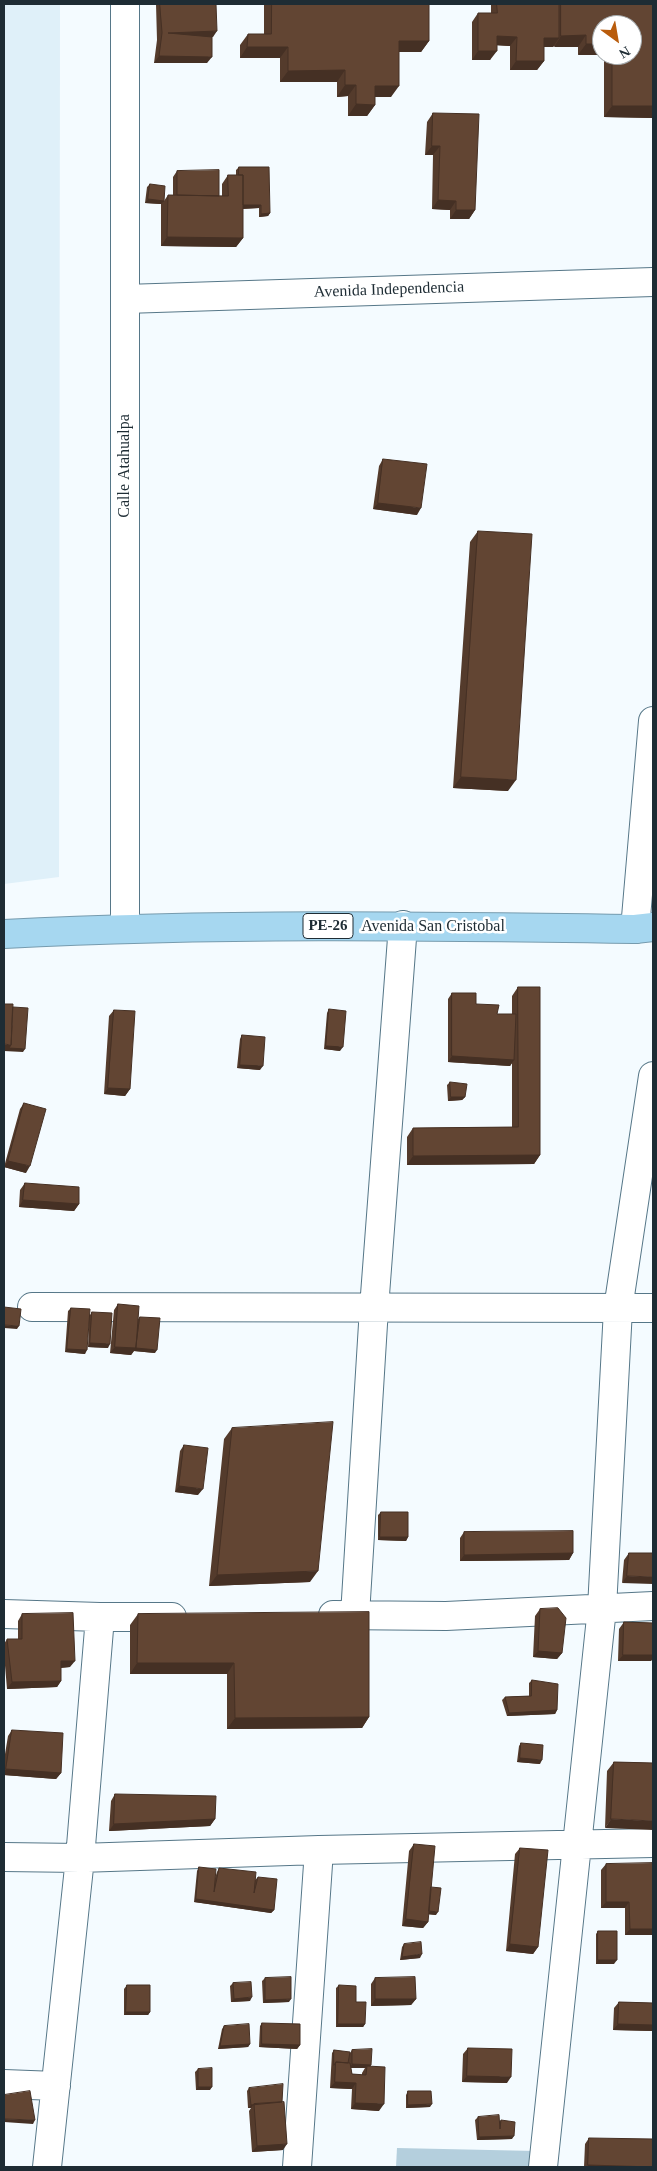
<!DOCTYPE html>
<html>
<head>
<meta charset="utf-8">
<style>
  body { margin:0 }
  #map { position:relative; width:657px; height:2171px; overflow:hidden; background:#f4fbff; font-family:"Times New Roman",serif }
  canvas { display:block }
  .frame { position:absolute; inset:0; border:5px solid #1e2c34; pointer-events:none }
  .north { position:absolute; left:592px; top:15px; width:50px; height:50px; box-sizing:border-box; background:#fff; border:1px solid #a5abae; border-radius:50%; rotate:148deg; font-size:14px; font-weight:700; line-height:20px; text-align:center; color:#1e2c34 }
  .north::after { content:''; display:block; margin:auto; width:18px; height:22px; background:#b95c0c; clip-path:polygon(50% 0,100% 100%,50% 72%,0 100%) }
</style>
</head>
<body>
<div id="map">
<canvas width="657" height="2171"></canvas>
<div class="frame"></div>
<div class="north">N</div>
</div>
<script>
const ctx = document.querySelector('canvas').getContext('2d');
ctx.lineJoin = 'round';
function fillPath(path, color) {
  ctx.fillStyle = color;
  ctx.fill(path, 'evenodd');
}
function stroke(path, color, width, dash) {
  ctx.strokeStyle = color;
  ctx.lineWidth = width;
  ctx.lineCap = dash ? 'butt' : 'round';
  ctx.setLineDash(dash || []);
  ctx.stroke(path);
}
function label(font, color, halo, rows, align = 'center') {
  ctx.font = font + ' "Times New Roman",serif';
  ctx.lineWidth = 5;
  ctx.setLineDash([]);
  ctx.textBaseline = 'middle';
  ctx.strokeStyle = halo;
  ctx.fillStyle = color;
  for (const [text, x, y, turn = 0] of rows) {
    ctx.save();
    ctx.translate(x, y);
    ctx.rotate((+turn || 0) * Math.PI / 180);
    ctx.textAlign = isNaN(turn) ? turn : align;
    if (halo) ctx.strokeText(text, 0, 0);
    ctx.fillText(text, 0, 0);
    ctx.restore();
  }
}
const built = new Path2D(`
  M4,4H60L59,877L4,884Z`);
const green = new Path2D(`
  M397,2148L536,2151L534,2167H396Z`);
const street = new Path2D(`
  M125,299L653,282
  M635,929L653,721
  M32,1307L653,1308
  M4,1614L100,1617
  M333,1615L446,1616L653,1606
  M355,1615L374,1308L403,925
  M4,1857L80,1858L319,1850L653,1843
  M4,2084L56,2086
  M47,2167L80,1858L100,1617H172
  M297,2167L319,1850
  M543,2167L602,1608L618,1309L653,1076`);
const secondary = new Path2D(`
  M125,4V928`);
const highway = new Path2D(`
  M4,934C214,923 424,926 635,929L653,927`);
const wall = new Path2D(`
  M156,4H216L213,37H212L207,63H154L157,40Z
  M264,4H429V41L421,52H399L391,97H375V105L367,116H348V96L337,97V82H280V58H240V45L248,34H264Z
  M491,4H653V118L604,117V55H632V25L578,55V47L554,46L553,47H544V61L537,70H510V46L497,45L490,60H472V22L478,13H491Z
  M433,113L475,210L469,219H450V210L432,209L433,155H425L427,122Z
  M239,167L270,213L268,216L259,217V208L243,209V238L236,247L161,246V204L145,203L147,187L150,184L164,201L168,195H173V177L177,171L219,196H222V184L228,175H236V170Z
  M383,459L417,515L373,509L379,466Z
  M478,531L508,791L453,788L470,542Z
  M518,987L540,1155L534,1164L407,1165V1137L413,1128L512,1127V1063L510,1066L448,1062V999L452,993L497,1014H512V996Z
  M329,1009L340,1051L324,1049L327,1013Z
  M114,1010L130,1089L125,1096L104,1094L109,1016Z
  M242,1035L260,1070L237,1068L240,1039Z
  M450,1082L465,1097L462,1100L448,1101L447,1085Z
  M24,1103L26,1173L4,1167L20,1109Z
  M25,1183L79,1204L74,1211L19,1207L20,1190Z
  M118,1304L138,1319L140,1317L155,1353L134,1351L131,1355L110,1353L114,1310Z
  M71,1308L90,1315L92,1312L108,1348L88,1347L89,1322L85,1354L65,1352L68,1311Z
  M232,1428L310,1582L209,1586L224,1439Z
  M184,1445L198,1495L175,1492L180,1451Z
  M381,1512L408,1537L406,1541L378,1540V1515Z
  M464,1532L573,1553L569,1560L460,1561V1538Z
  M629,1553H653L622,1583L624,1560Z
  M540,1609L562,1653L557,1659L533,1657L535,1616Z
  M22,1614L70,1667L61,1668V1681L57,1687L7,1689L4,1654V1644L7,1639H18V1621Z
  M138,1614L369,1717L362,1728L227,1729V1674H130V1625Z
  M624,1622L653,1623V1658L651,1661H618L619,1629Z
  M532,1680L557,1710L555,1714L507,1716L502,1700L505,1697L529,1696V1683Z
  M12,1730L61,1773L56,1779L4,1775V1760L8,1736Z
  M521,1743L540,1764L517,1762L519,1746Z
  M614,1762L653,1763L605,1828L607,1771Z
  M115,1794L215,1819L210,1826L109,1831L111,1801Z
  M414,1844L431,1887L436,1915L428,1914V1922L423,1928L402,1926L409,1851Z
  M520,1848L538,1947L533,1954L506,1951L515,1854Z
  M606,1864L653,1935H625V1908H601V1870Z
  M199,1867L215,1878L217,1872L219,1868L255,1880L258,1877L274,1910L271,1913L194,1902L197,1871Z
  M598,1931L614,1964H596V1934Z
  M404,1944L420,1958L400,1960L402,1947Z
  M265,1978L289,2002L263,2003L262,1981Z
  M375,1978L416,1999L411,2005L371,2006V1984Z
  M233,1983L250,2001L231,2002L230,1986Z
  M127,1985L150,2012L148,2015H124V1989Z
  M339,1985L356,2002L365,2024L363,2027H336V1988Z
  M619,2002L653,2003V2031L613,2030L614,2008Z
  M262,2023L300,2045L297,2049L259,2047L260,2026Z
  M224,2026L250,2044L248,2047L218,2049L222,2029Z
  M468,2048L507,2083L462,2082L463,2054Z
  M334,2050L350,2053L352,2050L371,2065L370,2067L379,2111L351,2109L352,2089L330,2088L332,2053ZM351,2068H365L362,2073V2075L352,2074Z
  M198,2069L210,2090H196L195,2072Z
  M249,2088L282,2102L283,2150L252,2152L249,2111L251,2108H248L247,2091Z
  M408,2091L430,2107L406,2108V2095Z
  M478,2117L499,2122L501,2120L512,2139L477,2140L475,2120Z
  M589,2138L653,2167H584L585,2144Z`);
const shadedWall = new Path2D(`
  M217,31L213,37L163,40L168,33Z
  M586,35L578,47H554L561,36Z
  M497,36L517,37L510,46L490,45Z
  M544,38H559L553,47H538Z
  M399,41H429L421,52H391Z
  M586,44H602V55H578Z
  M247,47H288L280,58H240Z
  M478,51H497L490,60H472Z
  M159,56L212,57L207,63H154Z
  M516,61H544L537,70H510Z
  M345,70L337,82H280L288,71Z
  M345,85H356L348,96L337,97Z
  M375,86H399L391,97H367Z
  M356,104L375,105L367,116H348Z
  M612,106H653V118L604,117Z
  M432,146H440L433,155H425Z
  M148,199L164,201L161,204L145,203Z
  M438,200L456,201L450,210L432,209Z
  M239,205H261L259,208L237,209Z
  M456,210H475L469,219H450Z
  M270,213L268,216L259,217L261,214Z
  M167,237L243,238L236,247L161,246Z
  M378,503L421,508L417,515L373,509Z
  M461,777L516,780L508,791L453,788Z
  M4,1044L11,1045L25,1049L23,1052L4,1051Z
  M326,1046L343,1047L340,1051L324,1049Z
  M452,1056L514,1060L510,1066L448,1062Z
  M240,1065L263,1066L260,1070L237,1068Z
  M108,1088L130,1089L125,1096L104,1094Z
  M451,1097H465L462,1100L448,1101Z
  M540,1155L534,1164L407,1165L413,1156Z
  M8,1161L30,1166L26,1173L4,1167Z
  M23,1200L79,1204L74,1211L19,1207Z
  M4,1325L19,1326L17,1329L4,1328Z
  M90,1343L110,1344L108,1348L88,1347Z
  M115,1347L136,1348L131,1355L110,1353Z
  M136,1348L157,1350L155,1353L134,1351Z
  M67,1349L87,1350L85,1354L65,1352Z
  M179,1486L203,1489L198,1495L175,1492Z
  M380,1537H408L406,1541L378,1540Z
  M573,1553L569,1560L460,1561L464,1555Z
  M318,1571L310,1582L209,1586L217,1575Z
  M627,1576L653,1577V1584L622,1583Z
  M538,1651L562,1653L557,1659L533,1657Z
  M623,1655H653V1658L651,1661H618Z
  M61,1661H75L70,1667L56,1668Z
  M137,1663H234L227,1674H130Z
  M61,1681L57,1687L7,1689L12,1682Z
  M557,1710L555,1714L507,1716L509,1713Z
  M369,1717L362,1728L227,1729L235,1718Z
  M520,1758L542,1760L540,1764L517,1762Z
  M6,1769L61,1773L56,1779L4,1775V1771Z
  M215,1819L210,1826L109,1831L114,1824Z
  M611,1819L653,1821V1830L605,1828Z
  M196,1899L274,1910L271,1913L194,1902Z
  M606,1902H629L625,1908H601Z
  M427,1911L438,1912L436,1915L425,1914Z
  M406,1919L428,1922L423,1928L402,1926Z
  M630,1929H653V1935H625Z
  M510,1944L538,1947L533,1954L506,1951Z
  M422,1954L420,1958L400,1960L402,1957Z
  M598,1960H617L614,1964H596Z
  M252,1997L250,2001L231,2002L234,1999Z
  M291,1999L289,2002L263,2003L265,2000Z
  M375,1999H416L411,2005L371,2006Z
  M126,2012H150L148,2015H124Z
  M338,2024H365L363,2027H336Z
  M618,2024L653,2025V2031L613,2030Z
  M250,2044L248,2047L218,2049L220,2046Z
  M262,2044L300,2045L297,2049L259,2047Z
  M352,2064L371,2065L369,2068L367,2066L365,2068H350Z
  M467,2076L511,2077L507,2083L462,2082Z
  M335,2082L356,2083L352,2089L330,2088Z
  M198,2087H212L210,2090H196Z
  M355,2103L384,2104L379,2111L351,2109Z
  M432,2104L430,2107L406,2108L408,2105Z
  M251,2105H253L251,2108H248Z
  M4,2119L35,2120L33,2124L4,2122Z
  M514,2136L512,2139L477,2140L479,2137Z
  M287,2144L283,2150L252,2152L257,2146Z
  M588,2165L653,2167H587Z`);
const building = new Path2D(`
  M160,4H216L217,31L168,33L212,37V57L159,56L162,33Z
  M272,4H429V41H399V86H375V105L356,104V85H345V70L288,71V47H247L248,34H271Z
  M497,4H559V38H544V61H516L517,37L497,36V51H478V13H497Z
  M561,4H653V106H612V55H632V25H602V44H586V35L561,36Z
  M433,113L479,114L475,210H456V201L438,200L440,146H432Z
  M239,167H269L270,213L261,214V205H243V175H239Z
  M219,170V196L177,195V171Z
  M228,175H243V238L167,237L168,195L228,196Z
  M150,184L165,186L164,201L148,199Z
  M383,459L427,464L421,508L378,503Z
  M478,531L532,534L516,780L461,777Z
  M518,987H540V1155L413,1156V1128L518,1127Z
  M452,993H476V1004L499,1005L497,1014H516L514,1060L452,1056Z
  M4,1004H13L11,1045L4,1044Z
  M13,1007L28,1008L25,1049L9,1048L11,1045Z
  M329,1009L346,1011L343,1047L326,1046Z
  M114,1010L135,1011L130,1089L108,1088Z
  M242,1035L265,1037L263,1066L240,1065Z
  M450,1082L467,1084L465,1097H451Z
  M24,1103L46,1109L30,1166L8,1161Z
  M25,1183L79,1187V1204L23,1200Z
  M118,1304L139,1306L136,1348L115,1347Z
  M4,1307L21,1309L19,1326L4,1325Z
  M71,1308L90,1309L87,1350L67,1349Z
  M92,1312L112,1313L110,1344L90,1343Z
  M140,1317L160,1318L157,1350L136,1348Z
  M333,1422L318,1571L217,1575L232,1428Z
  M184,1445L208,1448L203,1489L179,1486Z
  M381,1512H408V1537H380Z
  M573,1531V1553L464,1555V1532Z
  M629,1553H653V1577L627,1576Z
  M558,1608L566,1618L562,1653L538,1651L540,1609Z
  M369,1612V1717L235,1718L234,1663H137L138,1614Z
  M73,1613L75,1661H61V1681L12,1682L7,1639H22V1614Z
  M624,1622L653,1623V1655H623Z
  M532,1680L558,1684L557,1710L509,1713L505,1697L531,1696Z
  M12,1730L63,1733L61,1773L6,1769Z
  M521,1743L543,1745L542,1760L520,1758Z
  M614,1762L653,1763V1821L611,1819Z
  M115,1794L216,1796L215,1819L114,1824Z
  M414,1844L435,1846L428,1922L406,1919Z
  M520,1848L548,1850L538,1947L510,1944Z
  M653,1863V1929H630L629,1902H606V1864Z
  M199,1867L216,1869L214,1892L219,1868L256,1872L254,1893L258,1877L277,1879L274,1910L196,1899Z
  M431,1887L441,1888L438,1912L429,1911Z
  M598,1931H617V1960H598Z
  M421,1942L422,1954L402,1957L404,1944Z
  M291,1977V1999L265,2000V1978Z
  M415,1977L416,1999H375V1978Z
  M251,1982L252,1997L234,1999L233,1983Z
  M127,1985H150V2012H126Z
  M339,1985L356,1986V2002H366L365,2024H338Z
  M619,2002L653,2003V2025L618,2024Z
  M262,2023L300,2024V2045L262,2044Z
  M249,2024L250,2044L220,2046L224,2026Z
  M468,2048L512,2049L511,2077L467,2076Z
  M372,2049L371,2065L352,2064V2050Z
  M334,2050L350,2052L348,2063L336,2062L334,2065Z
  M336,2062L350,2063L352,2074L366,2075L367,2066L385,2067L384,2104L355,2103L356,2083L335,2082Z
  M212,2068V2087H198V2069Z
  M283,2084L282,2102L251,2105L249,2088Z
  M30,2091L35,2120L4,2119V2095Z
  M408,2091H431L432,2104L408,2105Z
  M284,2102L287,2144L257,2146L254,2104Z
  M499,2115L500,2129L501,2120L515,2122L514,2136L479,2137L478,2117Z
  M589,2138L653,2139V2167L588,2165Z`);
const shields = [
  [328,926,50]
];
const shieldNames = [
  ["PE-26",328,926]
];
const streetNames = [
  ["Avenida Independencia",389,290,-2],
  ["Calle Atahualpa",125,466,-90],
  ["Avenida San Cristobal",433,927]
];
fillPath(built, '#dff0f9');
fillPath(green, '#b4cfdd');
stroke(street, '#567788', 30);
stroke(secondary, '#567788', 30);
stroke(highway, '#769bae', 30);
stroke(street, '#fff', 28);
stroke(secondary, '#fff', 28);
stroke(highway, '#a6d7f0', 28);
fillPath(wall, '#543b2c');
fillPath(shadedWall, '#453024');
fillPath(building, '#624533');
stroke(building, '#453024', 1);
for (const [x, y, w] of shields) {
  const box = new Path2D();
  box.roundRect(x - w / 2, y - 12.5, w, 25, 4);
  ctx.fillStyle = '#fff';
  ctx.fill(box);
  stroke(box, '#1e2c34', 1);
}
label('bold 15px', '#1e2c34', null, shieldNames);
label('16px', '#1e2c34', '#fff', streetNames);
</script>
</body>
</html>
